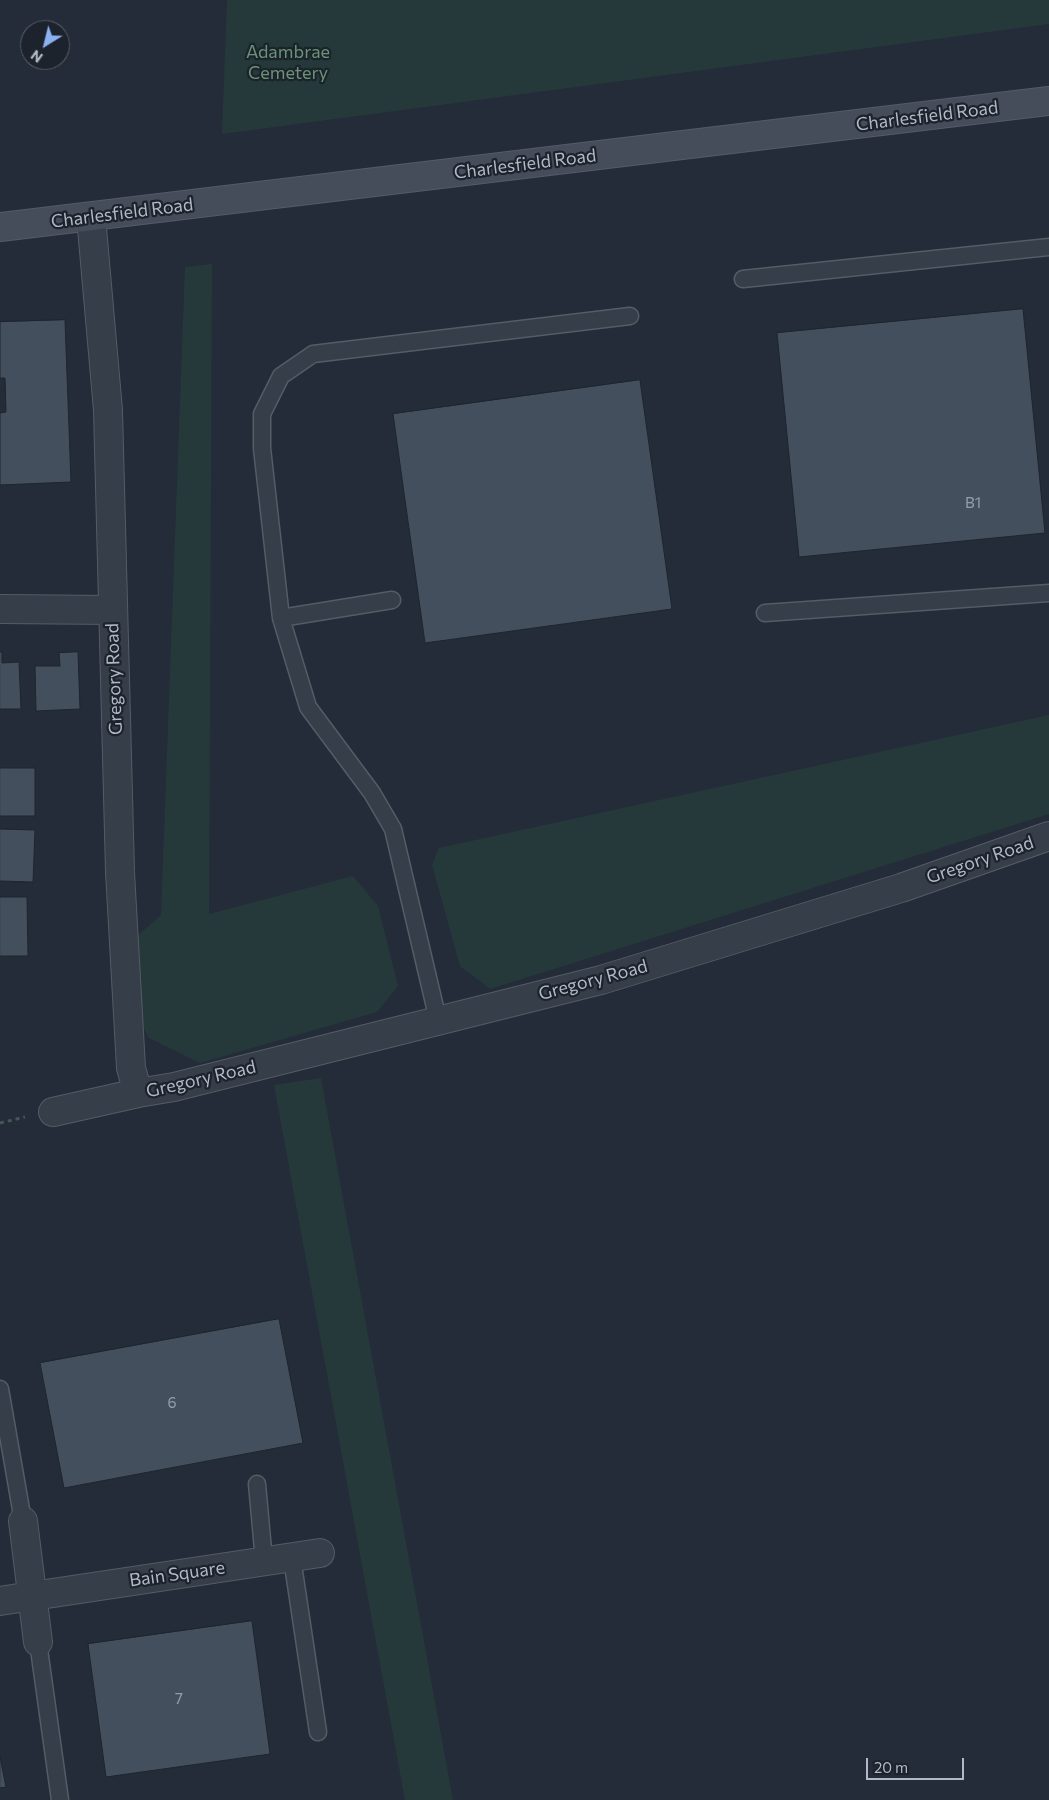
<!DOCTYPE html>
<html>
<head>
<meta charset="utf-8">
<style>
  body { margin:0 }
  #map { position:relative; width:1049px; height:1800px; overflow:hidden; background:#232c38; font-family:Commissioner,sans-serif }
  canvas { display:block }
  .north { position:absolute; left:20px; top:20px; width:50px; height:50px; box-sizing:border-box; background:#1c232d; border:1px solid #585f6a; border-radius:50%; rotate:216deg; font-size:14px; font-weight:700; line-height:20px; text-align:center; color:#b1b9c5 }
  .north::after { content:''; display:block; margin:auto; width:18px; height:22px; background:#8ab2f0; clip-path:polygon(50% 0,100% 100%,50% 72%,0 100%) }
  .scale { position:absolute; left:866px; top:1758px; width:98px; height:22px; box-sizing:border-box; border:2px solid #b1b9c5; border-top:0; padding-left:6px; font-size:15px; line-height:18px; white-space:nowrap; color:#b1b9c5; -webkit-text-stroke:4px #1c232d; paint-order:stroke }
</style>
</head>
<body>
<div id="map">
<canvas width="1049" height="1800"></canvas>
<div class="north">N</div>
<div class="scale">20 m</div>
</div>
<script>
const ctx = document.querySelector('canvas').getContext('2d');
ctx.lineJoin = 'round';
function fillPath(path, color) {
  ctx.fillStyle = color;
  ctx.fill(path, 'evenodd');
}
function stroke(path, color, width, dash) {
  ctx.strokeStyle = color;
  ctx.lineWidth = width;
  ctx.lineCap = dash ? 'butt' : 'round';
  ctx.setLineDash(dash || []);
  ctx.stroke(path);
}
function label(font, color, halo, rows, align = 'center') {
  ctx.font = font + ' Commissioner,sans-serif';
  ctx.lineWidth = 4.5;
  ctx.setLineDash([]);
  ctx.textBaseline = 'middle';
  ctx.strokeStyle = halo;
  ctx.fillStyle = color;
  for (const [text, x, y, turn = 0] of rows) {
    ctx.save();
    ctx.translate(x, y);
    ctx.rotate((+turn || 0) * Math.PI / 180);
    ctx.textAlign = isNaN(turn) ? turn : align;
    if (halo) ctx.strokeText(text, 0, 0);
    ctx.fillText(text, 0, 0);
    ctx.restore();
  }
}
const green = new Path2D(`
  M227,0H1049V24L222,134Z
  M212,264L209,914L353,876L378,906L398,986L377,1012L200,1063L149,1038L127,996L126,946L161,915L185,267Z
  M1049,715V814L490,989L460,966L432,865L439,848Z
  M321,1078L453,1800H405L274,1085Z`);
const building = new Path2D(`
  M1023,309L1045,533L799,557L777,333Z
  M65,320L71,482L0,485V413L6,412L5,378H0V322Z
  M640,380L672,609L425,643L393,414Z
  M0,652H2V663L19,662L21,709H0Z
  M78,652L80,709L36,711L35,666H60L59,653Z
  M0,768H35V816H0Z
  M0,829L35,830L33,882L0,881Z
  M0,897H27L28,956H0Z
  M279,1319L303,1443L64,1488L40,1363Z
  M252,1621L270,1754L106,1777L88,1644Z
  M0,1756L6,1787L0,1788Z`);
const path = new Path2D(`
  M0,1123L25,1117`);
const lane = new Path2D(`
  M743,279L1049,247
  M765,613L1049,593
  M281,618L392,600
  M438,1020L393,829L372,793L308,707L281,618L262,448V414L281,376L313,354L630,316
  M0,1389L23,1521
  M257,1484L264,1561
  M292,1558L318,1732
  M38,1642L60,1800`);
const street = new Path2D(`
  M91,217L108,410L120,872L131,1068L138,1093L174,1087L601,980L901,888L1049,836
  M0,609L113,610
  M53,1112L138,1093
  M23,1521L38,1642
  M0,1601L320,1553`);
const secondary = new Path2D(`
  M0,227L1049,101`);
const numberNames = [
  ["B1",973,503],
  ["6",172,1403],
  ["7",179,1699]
];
const parkNames = [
  ["Adambrae",288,52],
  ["Cemetery",288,73]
];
const streetNames = [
  ["Charlesfield Road",927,116,-7],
  ["Charlesfield Road",525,164,-7],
  ["Charlesfield Road",122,213,-7],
  ["Gregory Road",114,679,-92],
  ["Gregory Road",980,860,-19],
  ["Gregory Road",593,980,-15],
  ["Gregory Road",201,1079,-13],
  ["Bain Square",177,1574,-8]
];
fillPath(green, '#26393a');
fillPath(building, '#444f5d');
stroke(building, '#1e252f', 1);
stroke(lane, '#545c66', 19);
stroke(street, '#545c66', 30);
stroke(secondary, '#545c66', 30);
stroke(path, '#445658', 3, [4, 4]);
stroke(lane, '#363e49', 16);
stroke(street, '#363e49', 28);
stroke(secondary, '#454d5b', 28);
label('15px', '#969eab', null, numberNames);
label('18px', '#6a9474', '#1c232d', parkNames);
label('18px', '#b1b9c5', '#1c232d', streetNames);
</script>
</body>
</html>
